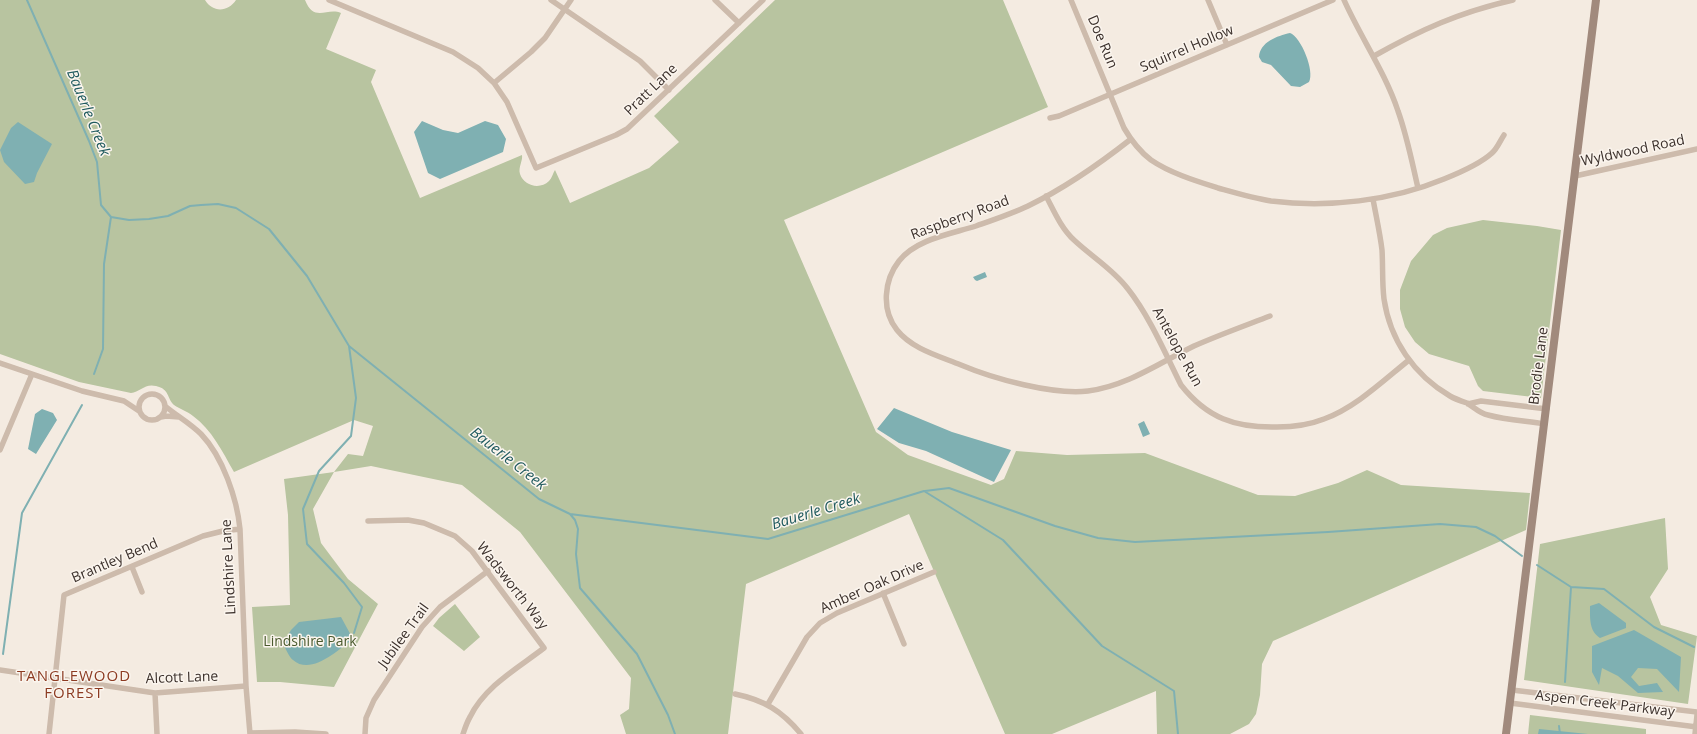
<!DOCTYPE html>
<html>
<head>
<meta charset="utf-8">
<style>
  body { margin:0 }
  canvas { display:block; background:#f4ebe1 }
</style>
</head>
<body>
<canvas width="1697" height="734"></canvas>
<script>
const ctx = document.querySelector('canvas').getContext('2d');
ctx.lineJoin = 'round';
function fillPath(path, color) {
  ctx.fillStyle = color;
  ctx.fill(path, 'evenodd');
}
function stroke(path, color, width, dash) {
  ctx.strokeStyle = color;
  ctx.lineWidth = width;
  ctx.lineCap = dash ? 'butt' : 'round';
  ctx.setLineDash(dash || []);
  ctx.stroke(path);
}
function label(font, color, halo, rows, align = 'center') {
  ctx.font = font + ' "Open Sans",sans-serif';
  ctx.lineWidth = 3;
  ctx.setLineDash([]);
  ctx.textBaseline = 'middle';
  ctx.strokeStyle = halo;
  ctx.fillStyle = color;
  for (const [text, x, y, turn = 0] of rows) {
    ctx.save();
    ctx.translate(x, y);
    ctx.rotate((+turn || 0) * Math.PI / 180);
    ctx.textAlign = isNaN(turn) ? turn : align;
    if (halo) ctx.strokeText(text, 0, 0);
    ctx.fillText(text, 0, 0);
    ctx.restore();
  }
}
const green = new Path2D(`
  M0,0H205C213,13 228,12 236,0H305C314,23 327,7 341,13L326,49L376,70L371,82L420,198L522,155C523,161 518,167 520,174C524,186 540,190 549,181C552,178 553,173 555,170L570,203L649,168L679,142L654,116L775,0H1003L1048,107L784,220L876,432L908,455L991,485L1004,479L1016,451L1067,455L1145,453L1258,495L1295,496L1338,483L1367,470L1401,485L1530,493L1526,530L1273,641L1262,664L1260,695L1256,714L1249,724L1230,734H1157L1156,691L1052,734H1005L909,514L746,584L728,734H626L620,715L629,709L631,678L520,532L462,485L371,466L334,472L313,509L321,543L348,579L378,604L334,687L280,682H257L252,607L290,605L288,515L284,479L334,472L348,454L363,456L373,426L354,420L234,472C222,451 212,430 193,416C187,411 180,409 174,405C167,399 170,389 156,386C145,383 140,392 131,393L79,382L0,354Z
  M1483,220L1537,226L1561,230L1541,398L1483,391L1478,386L1469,366L1429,354L1415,342L1405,327L1400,309V290L1411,261L1433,235L1447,228Z
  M1665,518L1668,569L1650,597L1661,625L1697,636L1688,704L1524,680L1540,544Z
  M455,604L480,637L464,651L433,626L439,618Z
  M1530,715L1646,729V734H1528Z`);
const water = new Path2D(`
  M1290,33C1301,37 1315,71 1309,82L1300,87L1291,86L1271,65L1262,62L1259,57C1260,42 1277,36 1290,33Z
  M422,121L443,130L458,133L485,121L498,125L506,139L503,152L440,179L428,173L414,132Z
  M18,122L52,144L37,173L34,182L25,184L4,162L0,150L11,128Z
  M985,272L987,277L977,281L975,280L973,277Z
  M894,408L952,432L1011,450L994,482L926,451L899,443L877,429Z
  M42,409L53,413L57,420L36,454L28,449L35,414Z
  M1144,421L1150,434L1143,437L1138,424Z
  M1599,603L1626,623V628L1600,638C1589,631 1590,618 1590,606Z
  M341,617L353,639C338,650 311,676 293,660C289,657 286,649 283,644L291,630L299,622Z
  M1634,630L1681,657L1679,692L1657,669L1638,668L1631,677L1639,686L1657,683L1663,692L1638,693L1618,676L1602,668L1599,685L1592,672V646Z
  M1539,729L1588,734H1538Z`);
const stream = new Path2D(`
  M27,0L89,141L97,162L101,205L111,217L129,220L149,219L168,216L190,206L201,205L218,204L236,208L269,229L307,276L349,346L539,499L570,514L768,539L924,491L1003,540L1102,646L1174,691L1178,734
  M349,346L356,398L351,436L319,471L303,509L307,544L344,583L362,607L354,633
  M94,374L103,349L104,264L111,217
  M925,491L949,488L1055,526L1098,538L1135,542L1328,532L1440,524L1476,527L1495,536L1522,556
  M570,514L575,520L578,529L576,554L580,588L637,654L668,715L675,734
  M1537,565L1571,587L1565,682
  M1571,587L1604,589L1654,627L1694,647
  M3,654L22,513L82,405
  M1559,726L1560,734`);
const minor = new Path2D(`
  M329,0L453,52L478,68L494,83L507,102L536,168L616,135L627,129L763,0
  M551,0L640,61L669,90
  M715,0L739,23
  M1071,0L1124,128C1131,140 1139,151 1151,160C1170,173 1196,181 1218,188C1236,193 1253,198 1271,201C1328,208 1391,201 1444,179C1459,173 1480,164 1492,153C1497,149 1500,141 1504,135
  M1208,0L1227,45
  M1344,0C1361,38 1385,72 1398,111C1407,136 1412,162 1418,188
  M1374,56C1420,30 1460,12 1513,0
  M494,83L531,52L545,38L571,0
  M1050,118L1059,116L1333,0
  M1131,139C1098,165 1065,188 1028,206C1011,214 993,220 976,226C951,234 916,239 899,261C884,280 881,310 897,330C912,349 939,356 961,365C994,379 1053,395 1088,391C1127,386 1159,363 1194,346C1219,335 1244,326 1270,316
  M1575,176L1697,149
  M1046,196C1054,211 1061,228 1074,240C1092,257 1113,269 1128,289C1150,317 1165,353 1181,385C1207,418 1235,428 1277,427C1293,427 1309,425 1324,419C1355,408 1384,380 1409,360
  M1373,199C1376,216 1380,233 1382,250C1383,266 1382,283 1384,299C1390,340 1414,375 1450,396C1455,399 1461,401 1467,403C1474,407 1479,413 1488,415C1506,420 1527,421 1545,424
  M0,363L82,391L124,401L139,411
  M139 407a13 13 0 1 1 26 0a13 13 0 1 1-26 0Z
  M1468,404L1481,401L1547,409
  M165,406C177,416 190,423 201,434C223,457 237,499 240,529L246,686L250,734
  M161,417L166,416L179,417
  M0,450L32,374
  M368,521L408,520L424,523L455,536L472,551L544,648C518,668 485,686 470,717C467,722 465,728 463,734
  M132,567L142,592
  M883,593L904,644
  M0,670L155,693L246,686
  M1512,690L1697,712
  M155,693L157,734
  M735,694C764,700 782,711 801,734
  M1510,703L1697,727
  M768,704L807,637L820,623L837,613L934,572
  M250,733L295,732L326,734
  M49,734L64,595L203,536L223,531L240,529
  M365,734L366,718L374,700L422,627L440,607L488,571
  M1695,734L1697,715`);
const secondary = new Path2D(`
  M1506,734L1596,0`);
const streetNames = [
  ["Doe Run",1102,42,67],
  ["Squirrel Hollow",1187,49,-23],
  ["Pratt Lane",651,90,-44],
  ["Wyldwood Road",1633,151,-12],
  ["Raspberry Road",960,218,-20],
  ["Antelope Run",1177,347,61],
  ["Brodie Lane",1539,366,-83],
  ["Brantley Bend",115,561,-23],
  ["Lindshire Lane",229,567,-93],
  ["Wadsworth Way",512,586,52],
  ["Amber Oak Drive",872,587,-24],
  ["Jubilee Trail",404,636,-54],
  ["Alcott Lane",182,678,-2],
  ["Aspen Creek Parkway",1605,704,7]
];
const parkNames = [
  ["Lindshire Park",310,642]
];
const waterNames = [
  ["Bauerle Creek",88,113,68],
  ["Bauerle Creek",508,459,38],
  ["Bauerle Creek",816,512,-17]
];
const neighbourhoodNames = [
  ["TANGLEWOOD",74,677],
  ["FOREST",74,694]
];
fillPath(green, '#b8c4a0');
fillPath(water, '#7fb0b2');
stroke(stream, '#7fb0b2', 2);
stroke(minor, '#cdbbac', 5.5);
stroke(secondary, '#a18a7d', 8);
label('14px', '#3b302b', '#fbf5ee', streetNames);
label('14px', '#4a5a2e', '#fbf5ee', parkNames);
label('italic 15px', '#1f5a5e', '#fbf5ee', waterNames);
ctx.letterSpacing = '1px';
label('15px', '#8c3b22', '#fbf5ee', neighbourhoodNames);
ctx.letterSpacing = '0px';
</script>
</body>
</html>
